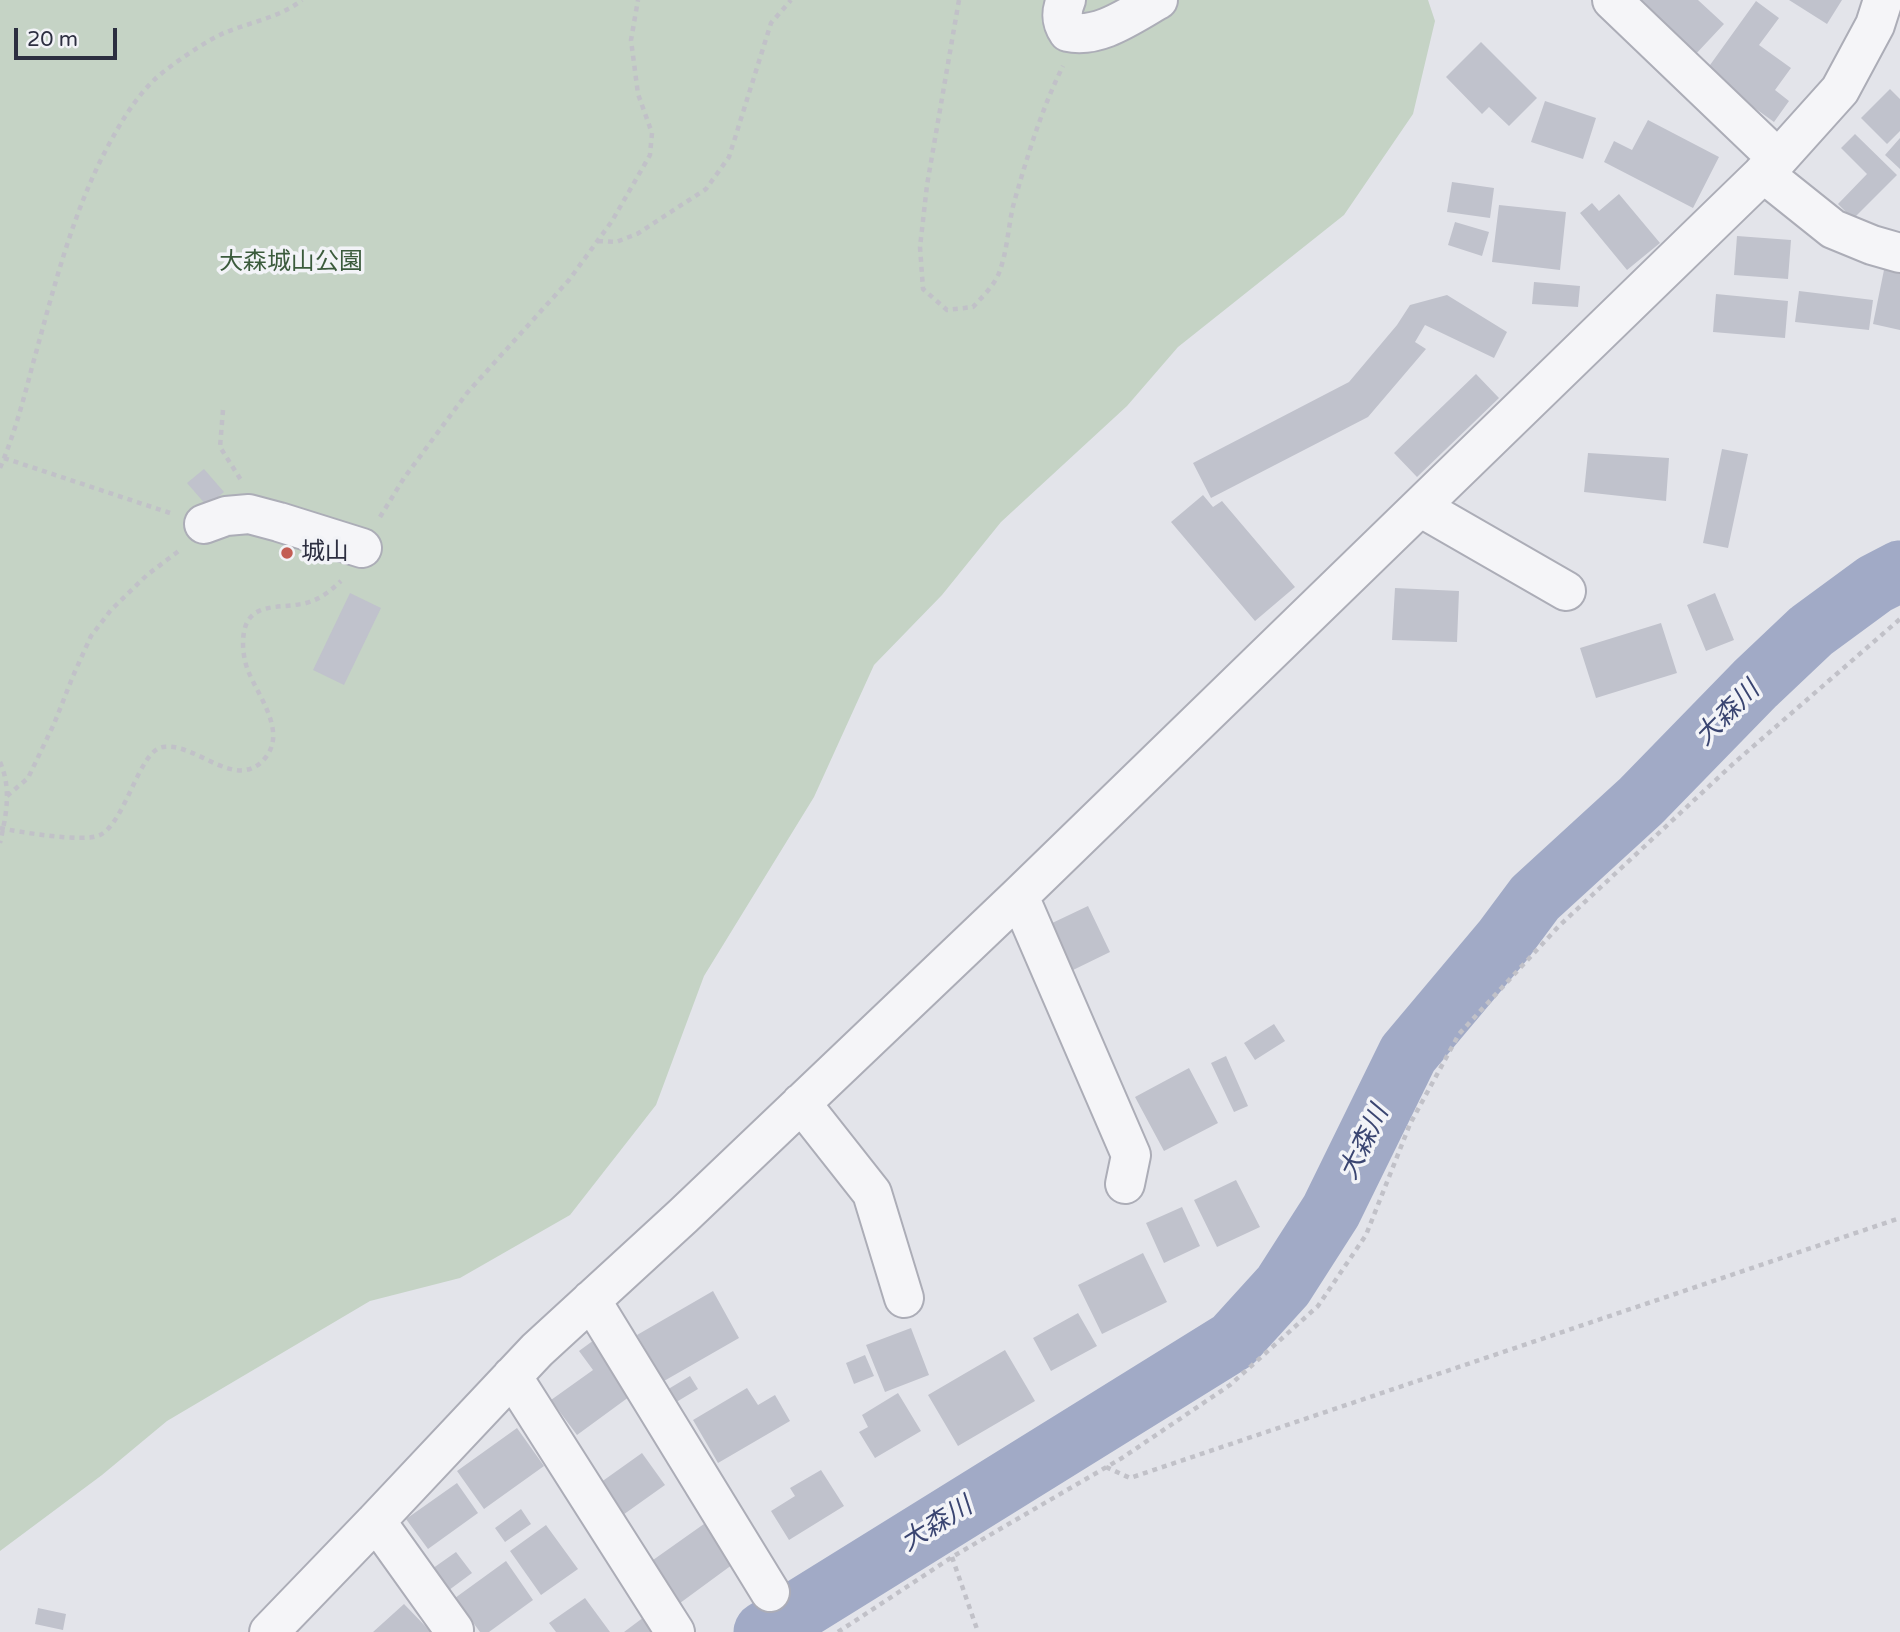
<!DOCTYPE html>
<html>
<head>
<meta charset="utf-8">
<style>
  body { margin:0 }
  #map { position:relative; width:1900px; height:1632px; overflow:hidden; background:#e3e4ea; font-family:"Varela Round",sans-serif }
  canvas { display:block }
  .scale { position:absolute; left:14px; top:28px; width:103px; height:32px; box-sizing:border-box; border:4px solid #2c2e40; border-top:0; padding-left:9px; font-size:21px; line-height:24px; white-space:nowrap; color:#2c2e40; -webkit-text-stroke:5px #f2f3f7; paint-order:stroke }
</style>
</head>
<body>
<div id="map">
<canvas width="1900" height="1632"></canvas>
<div class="scale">20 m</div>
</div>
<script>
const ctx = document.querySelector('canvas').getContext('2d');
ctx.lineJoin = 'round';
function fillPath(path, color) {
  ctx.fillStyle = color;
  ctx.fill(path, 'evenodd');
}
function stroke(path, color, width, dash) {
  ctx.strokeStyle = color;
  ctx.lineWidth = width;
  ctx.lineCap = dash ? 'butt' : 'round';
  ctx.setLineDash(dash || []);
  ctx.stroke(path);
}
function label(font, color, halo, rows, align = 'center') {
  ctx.font = font + ' "Varela Round","Noto Sans JP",sans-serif';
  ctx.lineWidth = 7;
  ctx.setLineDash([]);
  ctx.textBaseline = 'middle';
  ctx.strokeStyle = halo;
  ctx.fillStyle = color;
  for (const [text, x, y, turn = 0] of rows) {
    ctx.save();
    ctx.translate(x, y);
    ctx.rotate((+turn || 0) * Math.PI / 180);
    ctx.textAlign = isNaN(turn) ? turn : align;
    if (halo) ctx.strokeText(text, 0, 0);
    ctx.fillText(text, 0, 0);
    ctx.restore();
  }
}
const green = new Path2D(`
  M0,0H1428L1435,21L1413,114L1344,215L1178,347L1127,406L1001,522L942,595L874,665L814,797L704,976L656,1105L570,1215L460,1278L370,1301L167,1421L102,1475L0,1551Z`);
const river = new Path2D(`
  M764,1632L1233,1341L1283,1286L1331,1211L1408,1054L1503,941L1535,898L1641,801L1755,684L1811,631L1875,584L1900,571`);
const building = new Path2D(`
  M1630,0H1698L1724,24L1693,57Z
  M1789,0H1842L1827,24Z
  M1756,1L1779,18L1759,45L1791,68L1775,90L1789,101L1774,122L1705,72Z
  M1481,42L1537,98L1509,126L1489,107L1482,114L1446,77Z
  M1890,89L1900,99V131L1887,144L1861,118Z
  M1545,101L1596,118L1583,159L1531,142Z
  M1648,120L1719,157L1693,208L1604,162L1614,141L1632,150Z
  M1855,134L1897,175L1853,219L1838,204L1867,174L1841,148Z
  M1900,138V169L1885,155Z
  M1452,182L1494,188L1490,218L1447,212Z
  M1619,194L1660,243L1627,270L1580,213L1592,203L1599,211Z
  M1499,205L1566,212L1560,270L1492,262Z
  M1455,222L1489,232L1482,256L1448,245Z
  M1737,236L1791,240L1788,279L1734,275Z
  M1885,265L1900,268V330L1873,324Z
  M1534,282L1580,286L1578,307L1532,304Z
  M1799,291L1873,300L1869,330L1795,322Z
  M1716,294L1788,301L1785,338L1713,332Z
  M1447,295L1507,332L1494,358L1425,325L1415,342L1426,349L1368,417L1211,498L1193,463L1349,382L1397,325L1410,305Z
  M1476,374L1499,398L1417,477L1394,453Z
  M1722,449L1748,454L1728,548L1703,543Z
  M1588,453L1669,458L1666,501L1584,492Z
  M204,469L224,492L207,506L187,483Z
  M1203,495L1213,507L1222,501L1295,587L1255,621L1171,522Z
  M1395,588L1459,591L1457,642L1392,640Z
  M350,593L381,608L344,685L313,670Z
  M1715,593L1734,640L1706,651L1687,605Z
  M1661,623L1677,673L1596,698L1580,648Z
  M1088,906L1110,952L1071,971L1048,925Z
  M1274,1024L1285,1041L1255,1060L1244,1043Z
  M1226,1056L1248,1106L1234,1112L1211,1063Z
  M1189,1068L1218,1123L1164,1151L1135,1097Z
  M1236,1180L1260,1227L1217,1247L1194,1200Z
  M1182,1207L1200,1246L1164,1263L1146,1223Z
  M1143,1253L1167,1302L1102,1334L1078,1285Z
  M713,1291L739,1338L664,1381L637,1335Z
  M1078,1313L1097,1346L1051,1371L1033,1338Z
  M911,1328L929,1375L885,1392L866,1345Z
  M594,1340L633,1394L577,1435L551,1400L593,1370L579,1351Z
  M1005,1350L1035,1401L958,1446L928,1395Z
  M865,1355L874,1376L854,1384L846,1363Z
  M690,1376L698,1389L673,1404L665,1391Z
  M747,1388L758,1405L775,1395L790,1421L718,1463L693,1420Z
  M898,1393L921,1431L875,1458L859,1432L868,1427L862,1415Z
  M517,1428L544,1466L484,1509L457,1471Z
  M642,1453L665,1485L620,1517L597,1485Z
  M821,1470L844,1506L789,1540L771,1511L795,1496L790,1488Z
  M457,1483L478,1513L428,1549L406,1519Z
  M521,1509L531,1524L505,1542L495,1528Z
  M711,1519L740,1559L676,1606L646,1565Z
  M546,1525L578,1569L541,1595L510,1551Z
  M456,1552L472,1573L445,1593L429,1571Z
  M506,1561L533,1600L489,1632H480L455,1598Z
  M585,1598L610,1632H556L549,1623Z
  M404,1604L431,1632H373Z
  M38,1608L66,1614L63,1630L35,1624Z
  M644,1617L654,1632H624Z`);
const path = new Path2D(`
  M959,0L927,185L920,247L923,289L947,310L973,307C982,297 994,286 999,273C1008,250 1008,223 1015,199C1028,154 1042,108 1063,66
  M598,241L616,242L637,234L706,189L729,157L771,23L791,0
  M223,410L220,447L241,480
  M4,458L170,513
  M0,468C14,435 23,402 32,367C53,292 71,215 108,146C121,122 134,100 153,81C166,68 207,40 224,33C250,22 279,18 302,0
  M380,517L404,478L467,393L569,280L612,221L650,155L652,133L638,94L631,40L638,0
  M0,762C12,789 6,816 0,843
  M7,796L28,778L54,724L73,676L91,636L111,610L147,575L180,550
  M0,828C20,832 83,843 100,835C126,822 139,750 163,747C197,742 237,794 266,757C286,731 259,697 249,673C245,664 243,653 243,642C244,599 278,610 306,603C321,599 330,591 341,581
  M1106,1467L1130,1478L1900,1218
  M952,1557L978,1632
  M838,1632L952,1557L1122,1458L1230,1385L1318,1306L1366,1235L1410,1124L1459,1034L1559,926L1734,763L1900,619`);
const minor = new Path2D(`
  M1066,0C1061,11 1061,22 1068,32C1099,39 1131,15 1158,0
  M1612,0L1778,159
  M1763,173L1833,229L1872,245L1900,253
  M1420,507L1566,591
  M204,524L226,516L249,514L279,522L362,548
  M1019,896L1131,1155L1125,1184
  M801,1103L872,1193L904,1298
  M591,1300L770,1592
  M512,1376L675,1632
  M376,1521L454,1630
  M269,1632L376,1521L537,1350L683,1216L1019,896L1778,159L1840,90L1875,25L1883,0`);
const markers = [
  [287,553,7,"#c35e54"]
];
const parkNames = [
  ["大森城山公園",291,263]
];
const poiNames = [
  ["城山",301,553]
];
const waterNames = [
  ["大森川",1728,714,-45],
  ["大森川",1365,1143,-64],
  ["大森川",937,1525,-32]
];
fillPath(green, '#c5d3c5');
stroke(river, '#a1aac6', 61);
fillPath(building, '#c0c2cc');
stroke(minor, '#acadb7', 42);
stroke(path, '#c1c1c8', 4.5, [5, 5]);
stroke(minor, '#f5f5f8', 38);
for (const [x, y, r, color] of markers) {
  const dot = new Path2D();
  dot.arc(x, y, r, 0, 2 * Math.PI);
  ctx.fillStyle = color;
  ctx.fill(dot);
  stroke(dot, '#f2f3f7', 2.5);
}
label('24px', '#3b5b3c', '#f2f3f7', parkNames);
label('24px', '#2c2e40', '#f2f3f7', poiNames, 'left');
label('italic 26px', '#3a4571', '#f2f3f7', waterNames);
</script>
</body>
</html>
